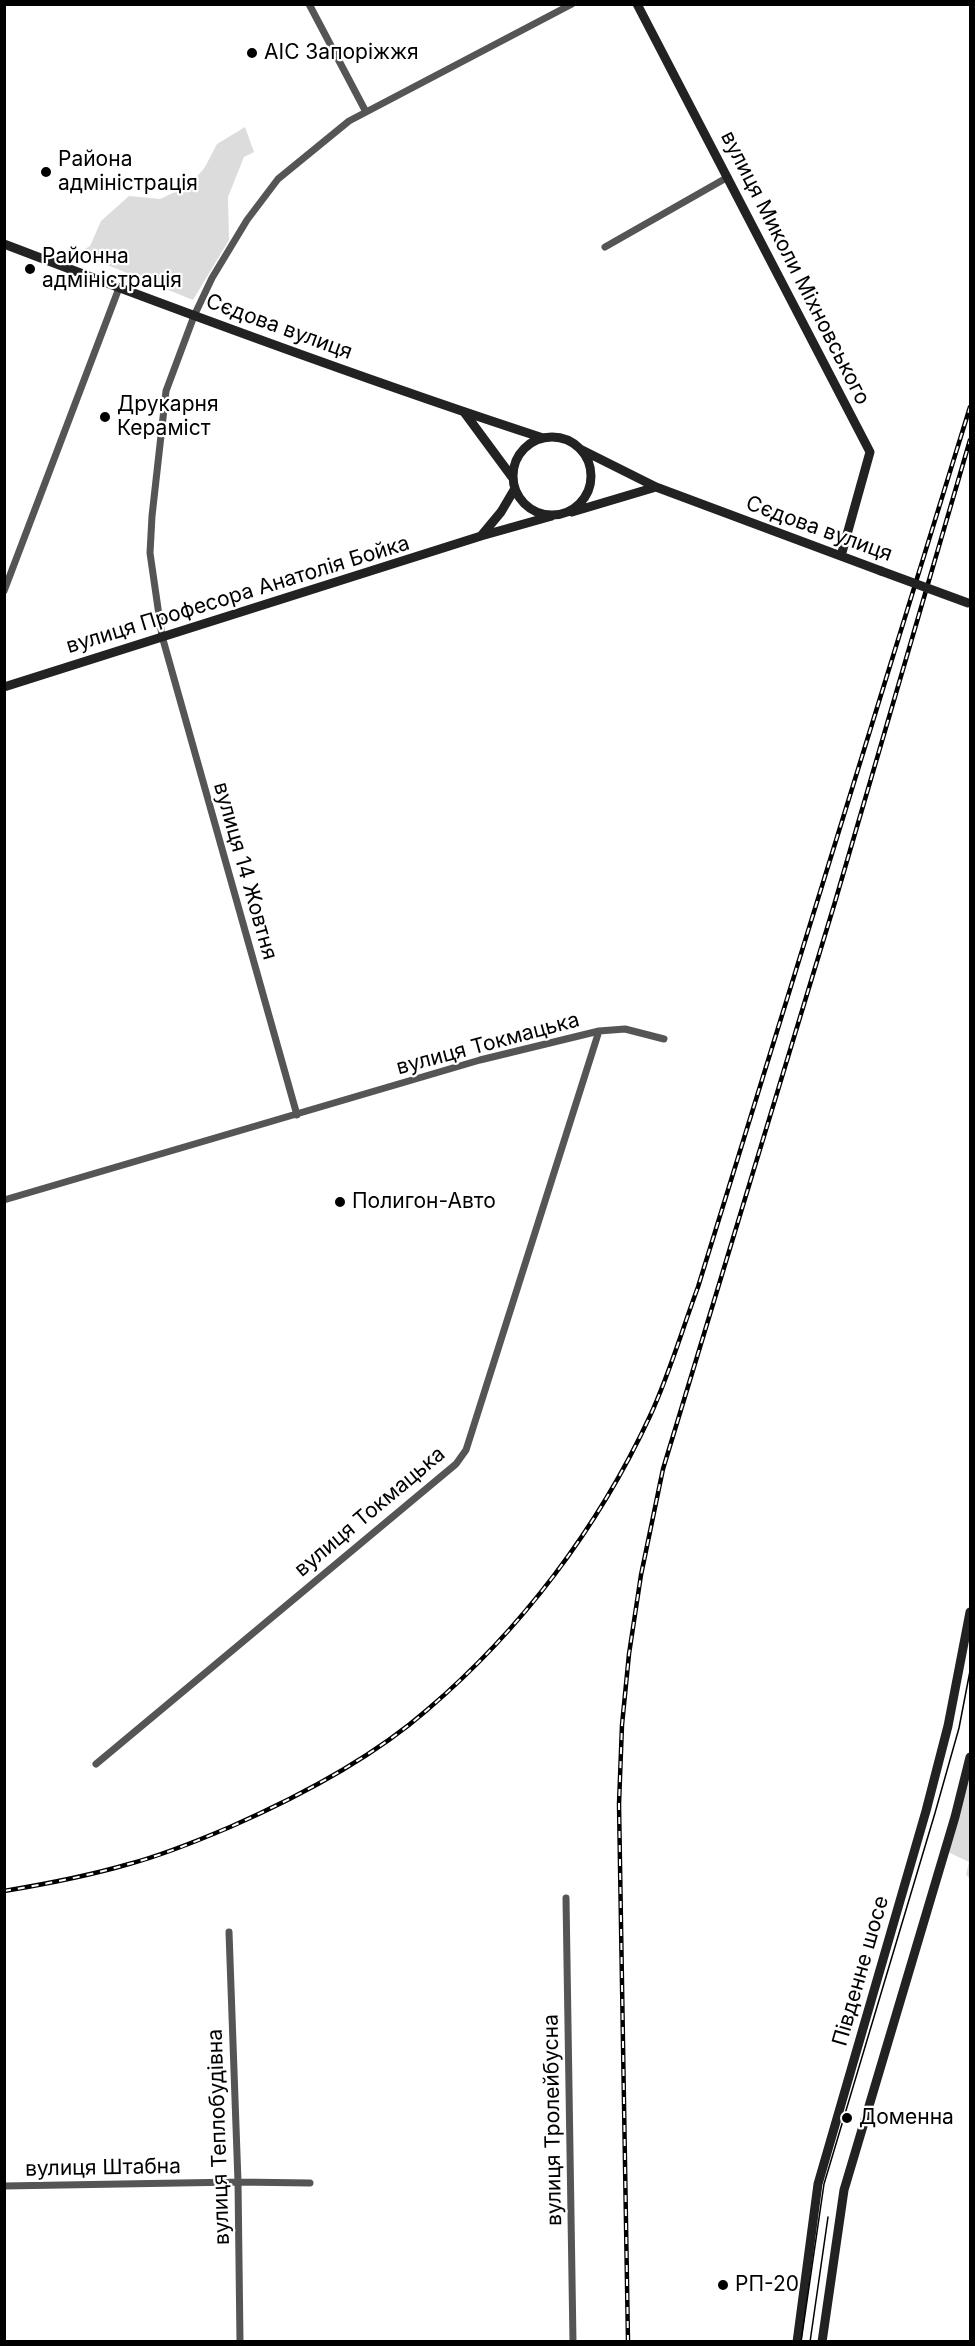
<!DOCTYPE html>
<html>
<head>
<meta charset="utf-8">
<style>
  body { margin:0 }
  #map { position:relative; width:975px; height:2346px; overflow:hidden; background:#fff; font-family:Inter,sans-serif }
  canvas { display:block }
  .frame { position:absolute; inset:0; border:6px solid #000; pointer-events:none }
</style>
</head>
<body>
<div id="map">
<canvas width="975" height="2346"></canvas>
<div class="frame"></div>
</div>
<script>
const ctx = document.querySelector('canvas').getContext('2d');
ctx.lineJoin = 'round';
function fillPath(path, color) {
  ctx.fillStyle = color;
  ctx.fill(path, 'evenodd');
}
function stroke(path, color, width, dash) {
  ctx.strokeStyle = color;
  ctx.lineWidth = width;
  ctx.lineCap = dash ? 'butt' : 'round';
  ctx.setLineDash(dash || []);
  ctx.stroke(path);
}
function label(font, color, halo, rows, align = 'center') {
  ctx.font = font + ' Inter,sans-serif';
  ctx.lineWidth = 4.5;
  ctx.setLineDash([]);
  ctx.textBaseline = 'middle';
  ctx.strokeStyle = halo;
  ctx.fillStyle = color;
  for (const [text, x, y, turn = 0] of rows) {
    ctx.save();
    ctx.translate(x, y);
    ctx.rotate((+turn || 0) * Math.PI / 180);
    ctx.textAlign = isNaN(turn) ? turn : align;
    if (halo) ctx.strokeText(text, 0, 0);
    ctx.fillText(text, 0, 0);
    ctx.restore();
  }
}
const green = new Path2D(`
  M245,127L254,152L244,157L228,197L229,240L193,300L78,253L90,246L101,221L129,196L160,199L190,185L205,167L217,144Z
  M970,1757V1878L966,1875L969,1862L948,1852Z`);
const street = new Path2D(`
  M309,4L366,112
  M605,247L728,177
  M4,591L119,288
  M297,1115L162,636L150,553L152,516L166,391L194,316L212,278L247,220L278,179L349,121L572,4
  M4,1200L480,1060L599,1031L625,1029L664,1039
  M96,1764L456,1464L466,1450L599,1031
  M566,1898L573,2342
  M229,1932L238,2182L240,2342
  M4,2186L238,2182L310,2183`);
const secondary = new Path2D(`
  M637,4L870,452L841,556
  M4,244C182,312 362,379 543,438
  M464,412L512,477
  M513 476a39 39 0 1 1 78 0a39 39 0 1 1-78 0Z
  M580,449L656,487L881,571
  M572,512L656,487
  M481,536L501,512L514,490
  M4,687L481,536L552,516
  M797,2342L818,2184L926,1811L948,1726L970,1612
  M822,2342L844,2190L955,1817L970,1757`);
const tram = new Path2D(`
  M801,2342L824,2184L935,1813L959,1728L970,1671
  M810,2342L828,2217`);
const rail = new Path2D(`
  M4,1891C46,1884 88,1876 129,1864C163,1855 197,1841 230,1827C296,1798 372,1758 427,1710C521,1630 598,1528 650,1416C669,1375 682,1330 698,1287L970,407
  M628,2342L619,1804L622,1725L629,1654L641,1575L663,1469L835,902L970,440`);
const secondaryBridge = new Path2D(`
  M881,571L968,603`);
const markers = [
  [252,53,6,"#000"],
  [46,172,6,"#000"],
  [30,269,6,"#000"],
  [105,417,6,"#000"],
  [340,1202,6,"#000"],
  [847,2118,6,"#000"],
  [723,2285,6,"#000"]
];
const poiNames = [
  ["АІС Запоріжжя",264,53],
  ["Района",58,160],
  ["адміністрація",58,184],
  ["Районна",42,257],
  ["адміністрація",42,281],
  ["Друкарня",117,405],
  ["Кераміст",117,429],
  ["Полигон-Авто",352,1202],
  ["Доменна",859,2118],
  ["РП-20",735,2285]
];
const streetNames = [
  ["вулиця Миколи Міхновського",795,268,63],
  ["Сєдова вулиця",279,327,20],
  ["Сєдова вулиця",819,529,20],
  ["вулиця Професора Анатолія Бойка",238,595,-17],
  ["вулиця 14 Жовтня",245,871,74],
  ["вулиця Токмацька",488,1044,-15],
  ["вулиця Токмацька",370,1512,-40],
  ["Південне шосе",861,1971,-74],
  ["вулиця Тролейбусна",553,2120,-91],
  ["вулиця Теплобудівна",219,2137,-92],
  ["вулиця Штабна",103,2168,-1]
];
fillPath(green, '#dcdcdc');
stroke(street, '#555', 7);
stroke(secondary, '#222', 9);
stroke(tram, '#000', 1.5);
stroke(rail, '#000', 4.5);
stroke(rail, '#fff', 2, [7]);
stroke(secondaryBridge, '#222', 9);
for (const [x, y, r, color] of markers) {
  const dot = new Path2D();
  dot.arc(x, y, r, 0, 2 * Math.PI);
  ctx.fillStyle = color;
  ctx.fill(dot);
  stroke(dot, '#fff', 2);
}
label('21px', '#000', '#fff', poiNames, 'left');
label('21px', '#000', '#fff', streetNames);
</script>
</body>
</html>
